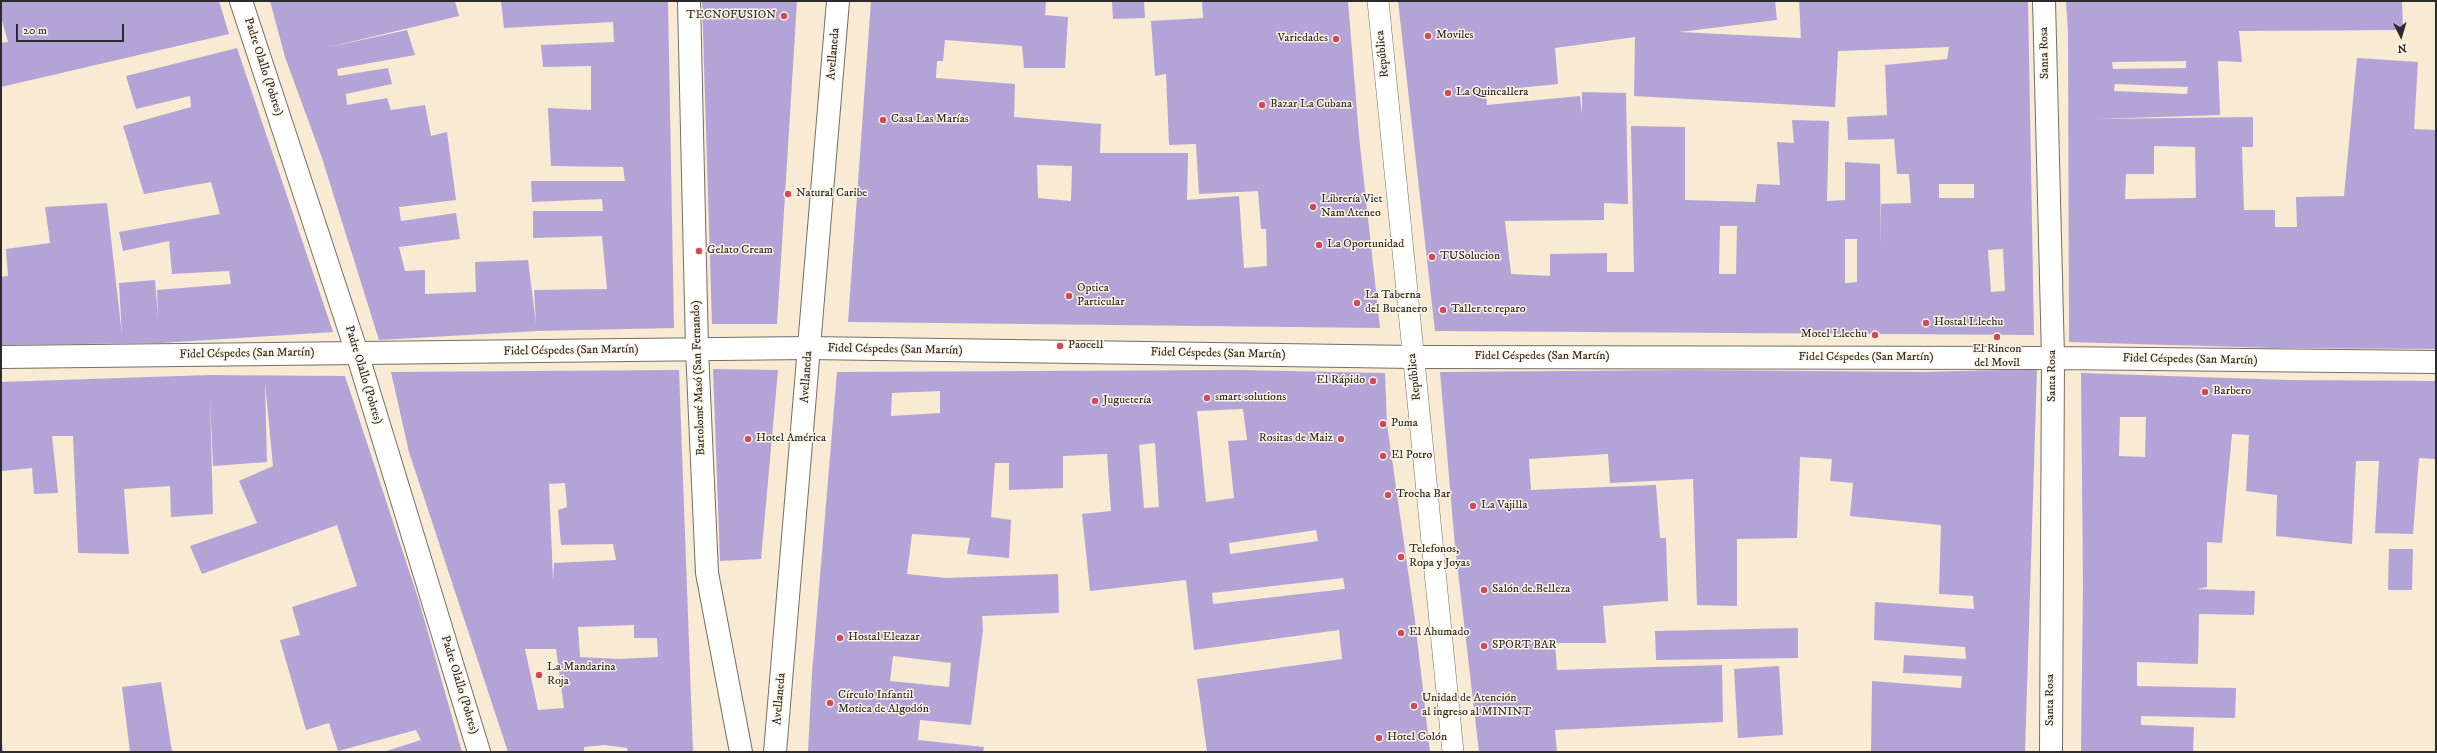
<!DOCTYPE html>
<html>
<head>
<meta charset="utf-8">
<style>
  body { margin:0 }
  #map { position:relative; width:2437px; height:753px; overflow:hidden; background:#f9ead4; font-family:"IM FELL DW Pica",serif }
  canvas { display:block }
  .frame { position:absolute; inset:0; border:2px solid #2b2b2b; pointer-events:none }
  .north { position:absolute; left:2381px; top:16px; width:40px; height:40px; -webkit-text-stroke:3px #fcf5e5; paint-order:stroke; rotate:175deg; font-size:11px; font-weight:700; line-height:16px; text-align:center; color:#2b2b2b }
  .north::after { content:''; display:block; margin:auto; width:14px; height:18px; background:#2b2b2b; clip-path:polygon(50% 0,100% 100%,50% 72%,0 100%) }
  .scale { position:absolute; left:16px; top:24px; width:108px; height:18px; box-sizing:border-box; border:2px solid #2b2b2b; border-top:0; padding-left:5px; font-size:12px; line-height:14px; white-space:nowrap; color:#2b2b2b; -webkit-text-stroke:3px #fcf5e5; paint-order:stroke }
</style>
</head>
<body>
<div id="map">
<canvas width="2437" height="753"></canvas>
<div class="frame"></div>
<div class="north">N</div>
<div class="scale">20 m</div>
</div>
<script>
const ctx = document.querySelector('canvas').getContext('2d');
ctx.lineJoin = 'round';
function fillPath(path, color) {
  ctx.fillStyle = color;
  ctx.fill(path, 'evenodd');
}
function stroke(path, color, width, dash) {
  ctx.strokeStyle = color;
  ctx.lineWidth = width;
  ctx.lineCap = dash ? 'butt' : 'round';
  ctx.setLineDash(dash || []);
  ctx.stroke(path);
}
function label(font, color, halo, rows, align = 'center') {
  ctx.font = font + ' "IM FELL DW Pica",serif';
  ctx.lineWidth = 3;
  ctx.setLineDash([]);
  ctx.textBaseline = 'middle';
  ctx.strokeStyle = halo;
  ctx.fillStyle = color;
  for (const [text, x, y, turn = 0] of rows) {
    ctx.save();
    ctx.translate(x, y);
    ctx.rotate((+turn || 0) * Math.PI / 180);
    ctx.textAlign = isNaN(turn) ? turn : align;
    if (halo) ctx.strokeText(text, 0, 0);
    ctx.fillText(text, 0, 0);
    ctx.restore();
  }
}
const building = new Path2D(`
  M1,1H219L229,34L1,87V43L8,42L1,17Z
  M270,1H455L459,16L325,48L407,30L415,55L337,69L338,76L388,68L392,84L346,94L347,105L387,98L391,110L425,105L431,136L447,132L456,200L399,207L401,221L456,213L460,239L399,247L405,271L425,270V294L476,292L475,262L528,260L536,324L534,290L607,289L602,236L533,238V211H603L602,199L532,202L531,181H625L623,167L551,166L548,108L591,110V66L543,67L541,45L614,42L613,22L504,28L501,1H668L674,328L537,331L379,340L322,158L285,57Z
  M702,1H797L777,324H712Z
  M871,1H1046L1045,15L1068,17L1065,68H1024L1022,46L945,40L943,61H937L936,78L1015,84L1014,117L1101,124L1100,153H1188L1187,200L1239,196L1244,268L1267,266L1266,229H1261L1258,191L1199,194L1196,144L1169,145L1166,74L1155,76L1151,21L1203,18L1202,1H1348L1359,136L1380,328L848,322ZM1037,165L1072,166L1071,201L1038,198Z
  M1112,1H1144L1145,18L1113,19Z
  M1398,1H1775L1777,20L1679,32L1801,38L1799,1H2028L2034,335L1435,331ZM1635,37L1634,96L1835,107L1838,51L1949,47L1947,59L1885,65L1887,115L1847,117L1848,140L1894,139L1897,174H1909L1911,203L1881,204V248L1880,164L1845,162V200L1827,201L1829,121L1792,120L1794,143L1777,142L1780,185L1757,184L1755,202L1685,200V127L1631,126L1634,272H1607V253L1550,254V276L1511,274L1505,221L1604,220V203L1628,204L1626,93L1582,92V115L1580,96L1487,105L1486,91L1558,84L1555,48ZM1939,184H1974V198H1939ZM1720,226H1737L1736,274H1719ZM1845,239H1857V282L1845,283ZM2003,249L2005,291L1991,292L1988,250Z
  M2066,1H2402L2403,30L2239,31L2242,62L2218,61L2220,115L2096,119L2253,117V147H2242L2244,210H2275V227H2297L2296,197L2344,196L2357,58L2418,62L2414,129L2436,130V349L2274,348L2069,342L2068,32ZM2186,61V68L2113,69L2112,62ZM2115,84L2188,87L2187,94L2114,91ZM2154,146L2195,147L2196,198L2125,199L2126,174H2154Z
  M237,48L333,332L161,343L1,345V277L8,276L6,249L50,243L45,207L107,203L122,335L119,283L155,280L158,319L157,290L231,284L229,271L172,274L169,241L123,251L119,232L220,214L211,182L144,194L123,126L191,107L190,96L136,109L126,76Z
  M713,369L778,370L761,559L720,561Z
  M2037,369L2025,752H1871L1872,681L1961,688L1962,676L1903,673L1904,655L1966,659L1965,647L1874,640L1875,602L1974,609L1973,596L1939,594L1941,525L1850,516L1853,483L1830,481L1832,459L1800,457L1797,538L1737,539V606L1697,605L1693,479L1610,483L1608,454L1529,459L1531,490L1656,485L1660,538H1666L1668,601L1603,606L1606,643H1555L1557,670L1722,665L1723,722L1555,730L1557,752H1479L1455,546L1440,372L1689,370L1923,372Z
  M679,370L693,752H628L627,748L605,745L584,747V752H508L409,452L391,372ZM565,483L567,507L558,510L561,545L613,544L616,560L554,563L553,580L549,484ZM634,625V638H657L658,657L619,659L580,657L578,627ZM525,649H556L564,708L538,710Z
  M1239,370L1385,373L1387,424L1415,620L1430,752H1207L1197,679L1342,659L1339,630L1194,650L1186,580L1090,591L1082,514L1111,511L1107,454L1063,456V488L1009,490V463H995L991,517L1011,520L1009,558L967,554L970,538L912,534L907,574L946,578L1058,574L1059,613L982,616L983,630L971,725L920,720L918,740L984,747L983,752H808L812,673L837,372ZM940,391V413L891,416L892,393ZM1243,409L1247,440L1228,441L1234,498L1206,502L1197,411ZM1155,443L1159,507L1144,508L1139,445ZM1316,530L1318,541L1230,554L1229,543ZM1343,578L1345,589L1213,604L1212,593ZM893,656L951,663L949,687L890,681Z
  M2081,373L2287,380L2436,381V459L2419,458L2413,534L2375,533L2379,461H2356L2352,544L2276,536L2277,495L2246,491L2249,435L2232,434L2222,543L2207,542V587L2197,589L2255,591L2254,615L2199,614L2198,664L2137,662V686L2236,688L2235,718L2141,716V725L2194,727L2193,752H2081L2083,585ZM2120,417H2146L2145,457L2119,456Z
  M209,375L345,376L419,601L462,752H383L421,740L416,730L338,751L329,723L306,730L280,640L300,635L292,607L357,586L337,525L202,574L190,546L257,523L239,481L273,466L265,382L267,462L213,466L210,399L213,514L171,517L170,486L124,489L129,554L78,553L73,436H52L58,493L34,494L32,468L1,471V382Z
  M2389,549H2413L2412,590H2388Z
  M1798,628V658L1656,660L1655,631Z
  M1779,666L1783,735L1738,738L1734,669Z
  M161,682L172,752H130L122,687Z
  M1,742H2L3,752H1Z`);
const pedestrian = new Path2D(`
  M1378,1L1453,752`);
const minor = new Path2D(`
  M689,1L697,349L707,573L741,752
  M2044,1L2053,358
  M1,357L809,348`);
const tertiary = new Path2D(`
  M809,348L1413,357L2053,358L2436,362
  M2051,752L2053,358`);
const secondary = new Path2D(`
  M241,1L357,353L479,752`);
const primary = new Path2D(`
  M775,752L838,1`);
const markers = [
  [784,16,4,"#d1495b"],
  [1428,36,4,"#d1495b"],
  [1336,39,4,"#d1495b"],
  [1448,93,4,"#d1495b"],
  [1262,105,4,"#d1495b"],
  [883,120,4,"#d1495b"],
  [788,194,4,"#d1495b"],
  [1313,207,4,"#d1495b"],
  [1319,245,4,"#d1495b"],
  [699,251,4,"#d1495b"],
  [1432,257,4,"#d1495b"],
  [1069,296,4,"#d1495b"],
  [1357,303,4,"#d1495b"],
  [1443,310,4,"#d1495b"],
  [1926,323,4,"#d1495b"],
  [1875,335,4,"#d1495b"],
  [1997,337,4,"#d1495b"],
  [1060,346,4,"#d1495b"],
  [1373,381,4,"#d1495b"],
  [2205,392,4,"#d1495b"],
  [1207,398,4,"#d1495b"],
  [1095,401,4,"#d1495b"],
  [1383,424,4,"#d1495b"],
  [748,439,4,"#d1495b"],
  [1341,439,4,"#d1495b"],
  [1383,456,4,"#d1495b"],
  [1388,495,4,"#d1495b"],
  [1473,506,4,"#d1495b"],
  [1401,557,4,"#d1495b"],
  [1484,590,4,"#d1495b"],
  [1401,633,4,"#d1495b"],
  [840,638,4,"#d1495b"],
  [1484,646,4,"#d1495b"],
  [539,675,4,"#d1495b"],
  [830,703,4,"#d1495b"],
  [1414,706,4,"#d1495b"],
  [1379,738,4,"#d1495b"]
];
const poiNames = [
  ["TECNOFUSION",776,16,"right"],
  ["Moviles",1436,36],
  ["Variedades",1328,39,"right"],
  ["La Quincallera",1456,93],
  ["Bazar La Cubana",1270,105],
  ["Casa Las Marías",891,120],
  ["Natural Caribe",796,194],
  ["Librería Viet",1321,200],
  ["Nam Ateneo",1321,214],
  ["La Oportunidad",1327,245],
  ["Gelato Cream",707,251],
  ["TUSolucion",1440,257],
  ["Optica",1077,289],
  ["Particular",1077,303],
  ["La Taberna",1365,296],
  ["del Bucanero",1365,310],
  ["Taller te reparo",1451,310],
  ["Hostal Llechu",1934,323],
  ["Motel Llechu",1867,335,"right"],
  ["Paocell",1068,346],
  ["El Rincon",1997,350,"center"],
  ["del Movil",1997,364,"center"],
  ["El Rápido",1365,381,"right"],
  ["Barbero",2213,392],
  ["smart solutions",1215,398],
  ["Juguetería",1103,401],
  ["Puma",1391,424],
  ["Hotel América",756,439],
  ["Rositas de Maiz",1333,439,"right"],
  ["El Potro",1391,456],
  ["Trocha Bar",1396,495],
  ["La Vajilla",1481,506],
  ["Telefonos,",1409,550],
  ["Ropa y Joyas",1409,564],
  ["Salón de.Belleza",1492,590],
  ["El Ahumado",1409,633],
  ["Hostal Eleazar",848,638],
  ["SPORT BAR",1492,646],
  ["La Mandarina",547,668],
  ["Roja",547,682],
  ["Círculo Infantil",838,696],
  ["Motica de Algodón",838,710],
  ["Unidad de Atención",1422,699],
  ["al ingreso al MININT",1422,713],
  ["Hotel Colón",1387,738]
];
const streetNames = [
  ["Santa Rosa",2045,53,-91],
  ["Avellaneda",834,54,-85],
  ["República",1383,54,-96],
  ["Padre Olallo (Pobres)",263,67,72],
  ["Fidel Céspedes (San Martín)",895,350,1],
  ["Fidel Céspedes (San Martín)",571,351,-1],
  ["Fidel Céspedes (San Martín)",247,354,-1],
  ["Fidel Céspedes (San Martín)",1218,354,1],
  ["Fidel Céspedes (San Martín)",1542,357],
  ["Fidel Céspedes (San Martín)",1866,358],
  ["Fidel Céspedes (San Martín)",2190,360,1],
  ["Padre Olallo (Pobres)",363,375,73],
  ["Santa Rosa",2053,376,-90],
  ["Avellaneda",807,377,-86],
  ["República",1415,377,-96],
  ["Bartolomé Masó (San Fernando)",699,378,-92],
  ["Padre Olallo (Pobres)",459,685,73],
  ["Avellaneda",780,699,-85],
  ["Santa Rosa",2051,700,-90]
];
fillPath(building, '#b2a4d7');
stroke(pedestrian, '#736e66', 22);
stroke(minor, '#736e66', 24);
stroke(tertiary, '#736e66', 24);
stroke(secondary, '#736e66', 24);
stroke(primary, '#736e66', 24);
stroke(pedestrian, '#fff', 21);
stroke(minor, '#fff', 22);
stroke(tertiary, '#fff', 22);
stroke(secondary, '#fff', 22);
stroke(primary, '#fff', 22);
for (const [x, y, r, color] of markers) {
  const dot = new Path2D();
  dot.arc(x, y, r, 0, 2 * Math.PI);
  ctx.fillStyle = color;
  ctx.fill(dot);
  stroke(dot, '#fcf5e5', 1.5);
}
label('12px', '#2b2b2b', '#fcf5e5', poiNames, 'left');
label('12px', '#2b2b2b', '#fcf5e5', streetNames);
</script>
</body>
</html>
